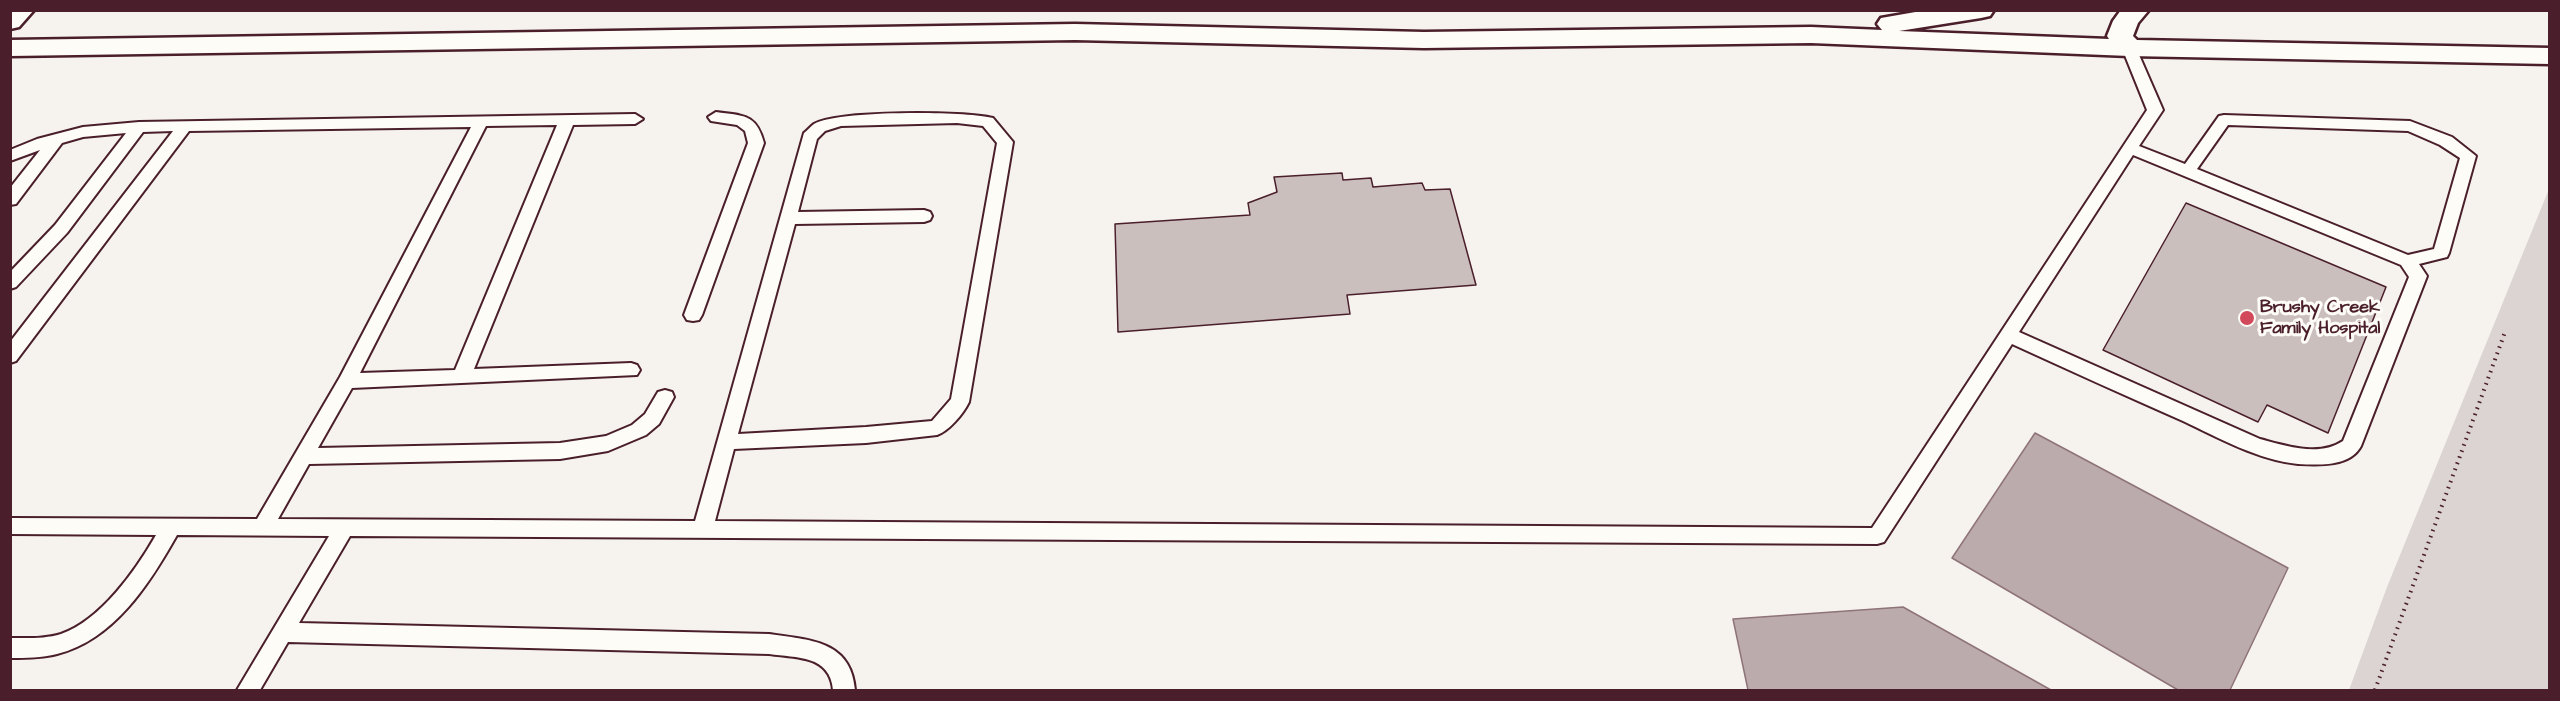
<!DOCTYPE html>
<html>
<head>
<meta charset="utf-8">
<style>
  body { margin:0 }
  #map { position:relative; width:2560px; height:701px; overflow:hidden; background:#f6f3ef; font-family:"Architects Daughter",sans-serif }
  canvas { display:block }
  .frame { position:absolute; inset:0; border:12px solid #4a1f2b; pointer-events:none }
</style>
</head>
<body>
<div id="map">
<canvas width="2560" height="701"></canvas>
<div class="frame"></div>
</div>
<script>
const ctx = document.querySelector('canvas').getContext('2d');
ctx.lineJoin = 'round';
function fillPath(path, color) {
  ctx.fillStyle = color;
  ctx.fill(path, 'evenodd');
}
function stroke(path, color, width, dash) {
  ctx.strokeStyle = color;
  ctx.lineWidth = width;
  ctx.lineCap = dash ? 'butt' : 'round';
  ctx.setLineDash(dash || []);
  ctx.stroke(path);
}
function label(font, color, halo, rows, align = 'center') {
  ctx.font = font + ' "Architects Daughter",sans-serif';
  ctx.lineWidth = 6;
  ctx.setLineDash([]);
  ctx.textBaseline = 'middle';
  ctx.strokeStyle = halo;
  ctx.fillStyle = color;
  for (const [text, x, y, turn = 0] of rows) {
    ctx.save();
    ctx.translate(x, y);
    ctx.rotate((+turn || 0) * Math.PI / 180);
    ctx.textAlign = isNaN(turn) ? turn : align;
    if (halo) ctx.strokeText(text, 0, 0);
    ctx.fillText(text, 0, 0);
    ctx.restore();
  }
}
const green = new Path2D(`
  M2549,189V690H2349L2387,587Z`);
const water = new Path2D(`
  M2035,433L2288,568L2230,690H2178L1952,558Z
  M1903,607L2051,690H1748L1733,619Z`);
const building = new Path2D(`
  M1342,173L1343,180L1371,178L1373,187L1422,183L1425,190L1450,189L1476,285L1347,295L1350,314L1118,332L1115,224L1250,215L1248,203L1277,192L1274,177Z
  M2186,203L2386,287L2328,433L2267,405L2258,422L2103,350Z`);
const path = new Path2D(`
  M2375,690L2505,332`);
const lane = new Path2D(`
  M2129,44L2136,48L2163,110L2139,146L2185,164L2219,116L2224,115L2410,121L2452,137L2476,156L2449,253L2447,257L2419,264L2427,276L2361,446C2350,467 2319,465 2298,464C2258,460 2219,438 2183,421C2126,396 2069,370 2012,344L1884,542L1877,544L350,536L299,623L769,634C809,640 851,640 855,690H833C830,655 797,658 769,654L288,642L260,690H237L329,536L177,535C150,583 114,640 57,654C42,658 26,658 10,658V638C27,638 45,639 61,634C101,620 136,570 156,535L10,534V518L257,519L340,377L471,127L189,131L16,361L10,363V342L173,131L143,132L67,233L16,287L10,289V272L55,225L126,133L83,137L62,143L16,204L10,205V188L40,150L10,161V150L37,139L83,127L139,122L635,114L643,119L635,124L573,125L474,369L631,363L637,365L640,370L637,375L352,388L318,448L560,443L606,436L632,425L645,414L658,392L665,390L672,392L674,397L659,424L646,435L608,451L560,459L309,464L278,519L695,521L804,133C807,131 811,126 814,124C837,110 966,111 993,118L1013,142L969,402C963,414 949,431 937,435L866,443L734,449L715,521L1872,528L2147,110L2122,48ZM957,123L983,126L997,143L951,399L932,421L866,427L738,434L795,224L924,222L930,220L932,216L930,212L924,210L798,212L817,139L825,131L841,126ZM557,125L455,370L360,373L486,126ZM2228,125L2408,131L2440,145L2460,158L2434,249L2408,255L2197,169ZM2133,155L2401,265L2409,277L2343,441C2319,457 2287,446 2260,439L2019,332Z
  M716,112C743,116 756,113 764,143L702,315L699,320L693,321L687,320L684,315L748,143L745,131L737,125L711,121L708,117Z`);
const secondary = new Path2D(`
  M10,10H34L19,27L10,29Z
  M1927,10H1994L1990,16L1981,18L1899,31L2109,39L2107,36L2113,21L2121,10H2149L2138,23L2133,36L2137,40L2550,48V64L2129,56L1811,43L1424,48L1075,40L10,56V40L1075,24L1424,32L1811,27L1882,30L1877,24L1881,18Z`);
const markers = [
  [2247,318,8,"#d1495b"]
];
const poiNames = [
  ["Brushy Creek",2260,308],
  ["Family Hospital",2260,329]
];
fillPath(green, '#dcd4d2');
fillPath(water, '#bbabac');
stroke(water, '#8e7378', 1.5);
fillPath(building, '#cbbfbe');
stroke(building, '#4a1f2b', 1.5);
stroke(lane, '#4a1f2b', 4);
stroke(secondary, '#4a1f2b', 5);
stroke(path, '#4a1f2b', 4, [1.5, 5]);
fillPath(lane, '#fdfcf7');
fillPath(secondary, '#fdfcf7');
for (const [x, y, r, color] of markers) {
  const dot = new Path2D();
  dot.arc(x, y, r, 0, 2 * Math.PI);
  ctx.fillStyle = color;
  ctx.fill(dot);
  stroke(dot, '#fdfcf7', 2);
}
label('bold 18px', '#4a1f2b', '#fdfcf7', poiNames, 'left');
</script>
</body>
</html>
